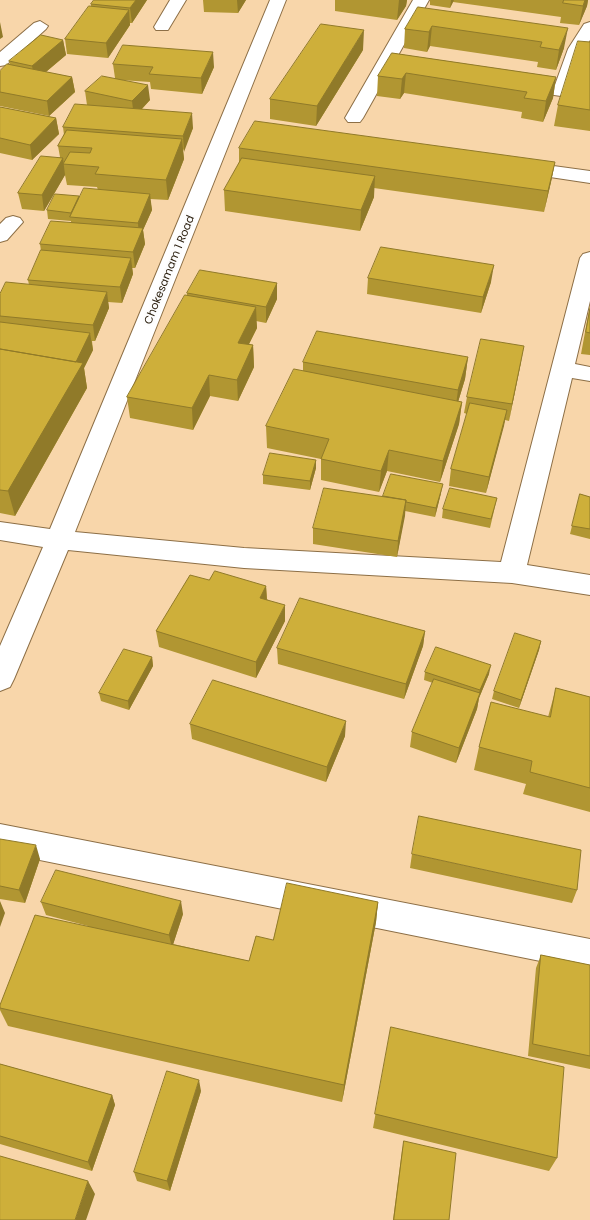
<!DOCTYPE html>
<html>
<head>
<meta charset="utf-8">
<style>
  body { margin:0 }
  canvas { display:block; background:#f8d6aa }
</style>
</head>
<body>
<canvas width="590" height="1220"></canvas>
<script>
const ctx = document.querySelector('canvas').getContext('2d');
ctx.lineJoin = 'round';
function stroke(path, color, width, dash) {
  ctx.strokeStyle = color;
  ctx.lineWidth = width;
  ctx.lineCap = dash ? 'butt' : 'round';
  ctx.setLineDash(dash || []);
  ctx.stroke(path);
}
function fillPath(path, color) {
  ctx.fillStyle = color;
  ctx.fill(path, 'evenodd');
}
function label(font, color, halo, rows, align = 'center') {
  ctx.font = font + ' Poppins,sans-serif';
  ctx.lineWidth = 5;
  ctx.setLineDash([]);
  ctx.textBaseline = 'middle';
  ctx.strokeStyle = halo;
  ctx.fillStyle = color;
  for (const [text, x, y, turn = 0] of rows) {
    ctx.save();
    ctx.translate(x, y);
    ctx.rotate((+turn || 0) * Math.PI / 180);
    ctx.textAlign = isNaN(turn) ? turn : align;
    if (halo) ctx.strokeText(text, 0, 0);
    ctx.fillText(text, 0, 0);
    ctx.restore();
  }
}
const minor = new Path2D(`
  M170,0H186L168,30H156L154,27Z
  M270,0H286L75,532L244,548L501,562L580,258L583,254L590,252V301L575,364L590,367V381L572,378L527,565L590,575V595L512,583L244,568L68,550L14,679L10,687L0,691V646L43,547L0,540V522L50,529Z
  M413,0H429L363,118L360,122H348L345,118Z
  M40,21L48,26L46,29L6,65L0,66V52L34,23Z
  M590,22V40L584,49L567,95L561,96L512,89L509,85L512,81L518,80L555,85L568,49L584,24Z
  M517,161L590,171V183L510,171L508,167L510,163Z
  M13,216L20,218L23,222L7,240L0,242V224L6,218Z
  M0,824L590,939V971L0,852Z`);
const wall = new Path2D(`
  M147,0L132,23H130V25L108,58L67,54L65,39L91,7V4Z
  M203,0H246L238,13L204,12Z
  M335,0H407L406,6L397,20L335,11Z
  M430,0H588L587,6L579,25L560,23L561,17L453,2L450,8L430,5Z
  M418,7L564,48L556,70L537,67L538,62L430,46L427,52L404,48L405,29Z
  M63,40L66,55L46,72L72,77L75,92L49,116L0,106V71L10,65L9,61Z
  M590,42V131L554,126L558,105Z
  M363,50L316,126L270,119V99Z
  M392,53L556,77L553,98L543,122L521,118L522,112L404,93L400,99L377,96L378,76Z
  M113,64L214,67L202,94L151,89L150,82L121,80L150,100L142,109L193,128L183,151L184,159L168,200L150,199L152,210L143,230L145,244L135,268H132L133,274L122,303L108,302L109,308L95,341H92L93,350L84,368L87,388L15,516L0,513V294L29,285L28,280L41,251L40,244L71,222V221L48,219L47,210L79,196L80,198L98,190L97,187L67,185L65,175L44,211L22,209L18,193L60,157L58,146L64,135L63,127L87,105L85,91L115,78Z
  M0,107L56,118L59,134L32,160L0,153Z
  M239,148L555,162L551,182L544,212L374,188V197L360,231L225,211L224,190L239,163Z
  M368,278L491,282L481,313L367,294Z
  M277,283V299L266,323L256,321L257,328L249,344L253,345L254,367L238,401L210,396L193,430L130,418L127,397L187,295V293Z
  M590,305V355L581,354Z
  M468,357L465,379L458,402H462L459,424L440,482L387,471L379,492L321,480V459L267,448L266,426L303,371V362Z
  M521,362L509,421L505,420L486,493L449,486L451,469L467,414L464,413L467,397Z
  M316,460V468L310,490L263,484V475Z
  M441,493L435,517L405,511L397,557L313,544V528L383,496Z
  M580,494L590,497V539L570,534Z
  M497,498L490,528L442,518L443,509Z
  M209,580L266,586L267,599L285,621L256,678L159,647L156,631Z
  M425,631L423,646L404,699L278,664L277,648Z
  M541,641L539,650L519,708L492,699L494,691Z
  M152,657L153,666L129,710L101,701L99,693Z
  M425,672L489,674L479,698L477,709L456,763L410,747L412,732L433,683L424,680Z
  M556,688L590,697V812L523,794L526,784L474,770L479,747L548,717Z
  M190,724L345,736L326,782L192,739Z
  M0,839L40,859L25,903L0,899Z
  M412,854L577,890L572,903L410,868Z
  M41,902L183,914L173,944L249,961L273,940L378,902L376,922L342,1102L8,1026L0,1010V1005L88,926L46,915Z
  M541,955L590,965V1069L528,1056L536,968Z
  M391,1027L557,1158L549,1171L373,1128Z
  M0,1064L112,1095L115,1105L92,1171L0,1144Z
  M201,1091L170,1191L137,1181L134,1172Z
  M404,1141L449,1220H393L402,1151Z`);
const shadedWall = new Path2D(`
  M136,0H147L132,23L130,8Z
  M237,0H246L238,13Z
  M399,0H407L406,6L397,20Z
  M451,0H454L450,8Z
  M585,0H588L587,6L579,25L583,6Z
  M129,10L130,25L108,58L106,43Z
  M0,22L3,37L0,39Z
  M432,26L430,46L427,52L429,32Z
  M568,28L564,48L556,70L559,50Z
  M364,30L363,50L316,126L317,106Z
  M63,40L66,55L35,81L32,66Z
  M213,52L214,67L202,94L201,78Z
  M406,73L404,93L400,99L402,79Z
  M72,77L75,92L49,116L47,101Z
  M556,77L553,98L543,122L546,101Z
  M148,85L150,100L134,117L132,101Z
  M192,113L193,128L184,152L183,136Z
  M56,118L59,134L32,160L30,145Z
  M182,139L184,159L168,200L166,180Z
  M63,158L65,175L44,211L42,195Z
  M555,162L551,182L544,212L548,191Z
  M375,176L374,197L360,231L361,210Z
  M150,194L152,210L143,230L145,244L135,268L133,252L139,237L138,223Z
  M131,258L133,274L122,303L120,287Z
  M494,265L491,282L481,313L483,297Z
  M277,283V299L266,323V307Z
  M107,292L109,308L95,341L93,325Z
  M256,307L257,328L239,364L238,343Z
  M90,333L93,350L84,368L87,388L15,516L8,491Z
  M253,345L254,367L238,401L237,380Z
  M524,346L521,362L509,421L512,404Z
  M468,357L465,379L455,412L458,390Z
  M209,375L210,396L193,430L192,408Z
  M462,402L459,424L440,482L443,461Z
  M507,410L504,426L486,493L489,477Z
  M389,450L387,471L379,492L381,471Z
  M316,460V468L310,490V481Z
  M443,484L441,493L435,517L436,508Z
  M406,500L405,516L397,557L398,541Z
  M266,586L267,602L260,598Z
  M285,605V621L256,678V662Z
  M425,631L423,646L404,699L406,684Z
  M541,641L539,650L519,708L521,700Z
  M152,657L153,666L129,710L128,701Z
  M491,665L489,674L479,698L477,709L456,763L459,748L480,690Z
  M346,721L345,736L326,782L327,767Z
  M36,845L40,859L25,903L19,890Z
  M0,901L5,913L0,927Z
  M181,901L183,914L172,948L169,935Z
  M378,902L376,922L342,1102L344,1085Z
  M199,1080L201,1091L170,1191L167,1181Z
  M112,1095L115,1105L92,1171L88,1162Z
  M88,1181L95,1194L86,1220H75Z`);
const building = new Path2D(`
  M94,0H136L130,8L91,4Z
  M564,0H585L583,6L563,3Z
  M89,6L129,10L106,43L65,39Z
  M418,7L568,28L559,50L540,47L542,42L432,26L429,32L405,29Z
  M321,24L364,30L317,106L270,99Z
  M41,35L63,40L32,66L9,61Z
  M578,41L590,42V110L558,105Z
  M123,45L213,52L201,78L149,74L153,67L113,64Z
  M392,53L556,77L546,101L524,98L527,92L406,73L402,79L378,76Z
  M7,64L72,77L47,101L0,92V71Z
  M102,76L148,85L132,101L85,91Z
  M75,104L192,113L183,136L63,127Z
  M0,107L56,118L30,145L0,138Z
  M255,121L555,162L548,191L239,148Z
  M67,130L182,139L166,180L95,174L99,167L63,164L70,152L90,153L92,148L58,146Z
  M41,156L63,158L42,195L18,193Z
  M242,158L375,176L361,210L224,190Z
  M84,188L150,194L138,223L70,217Z
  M55,194L79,196L71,213L47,210Z
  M51,221L143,228L133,252L40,244Z
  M381,247L494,265L483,297L368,278Z
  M41,250L131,258L120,287L28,280Z
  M200,270L277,283L266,307L187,293Z
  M6,282L107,292L93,325L0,316V294Z
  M185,295L256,307L238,343L253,345L237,380L209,375L192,408L127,397Z
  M590,309V333L586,332Z
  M0,322L90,333L76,362L0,349Z
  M317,331L468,357L458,390L303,362Z
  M481,339L524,346L512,404L467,397Z
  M0,349L83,363L8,491L0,490Z
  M294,369L462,402L443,461L389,450L381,471L321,459L329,439L266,426Z
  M470,403L507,410L489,477L451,469Z
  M270,453L316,460L310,481L263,475Z
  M391,474L443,484L436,508L406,502V500L383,496Z
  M324,488L406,500L398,541L313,528Z
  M450,488L497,498L491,519L443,509Z
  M580,494L590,497V529L572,526Z
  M215,571L266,586L260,598L285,605L256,662L156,631L190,575L209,580Z
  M300,598L425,631L406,684L277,648Z
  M515,633L541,641L521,700L494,691Z
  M436,647L491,665L480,690L425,672Z
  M124,649L152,657L128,701L99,693Z
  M434,679L480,693L459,748L412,732Z
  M213,680L346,721L327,767L190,724Z
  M556,688L590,697V788L530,772L532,761L479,747L491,702L550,717Z
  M419,816L581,850L577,890L412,854Z
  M0,839L36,845L19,890L0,886Z
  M56,870L181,901L169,935L41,902Z
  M287,883L378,902L344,1085L0,1008V1005L35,915L249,961L256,936L273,940Z
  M541,955L590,965V1056L533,1044Z
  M391,1027L564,1067L557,1158L375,1114Z
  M0,1064L112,1095L88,1162L0,1136Z
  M167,1071L199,1080L167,1181L134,1172Z
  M404,1141L456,1153L449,1220H394Z
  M0,1156L88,1181L75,1220H0Z`);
const farStreetnames = [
  ["Chokesamam 1 Road",170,270,-68]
];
stroke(minor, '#8d6f46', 2);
fillPath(minor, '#fff');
fillPath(wall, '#b19632');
fillPath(shadedWall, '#907a29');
fillPath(building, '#ceaf3a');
stroke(building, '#907a29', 1);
label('11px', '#291d0c', '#fdfdfd', farStreetnames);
</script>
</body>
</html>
